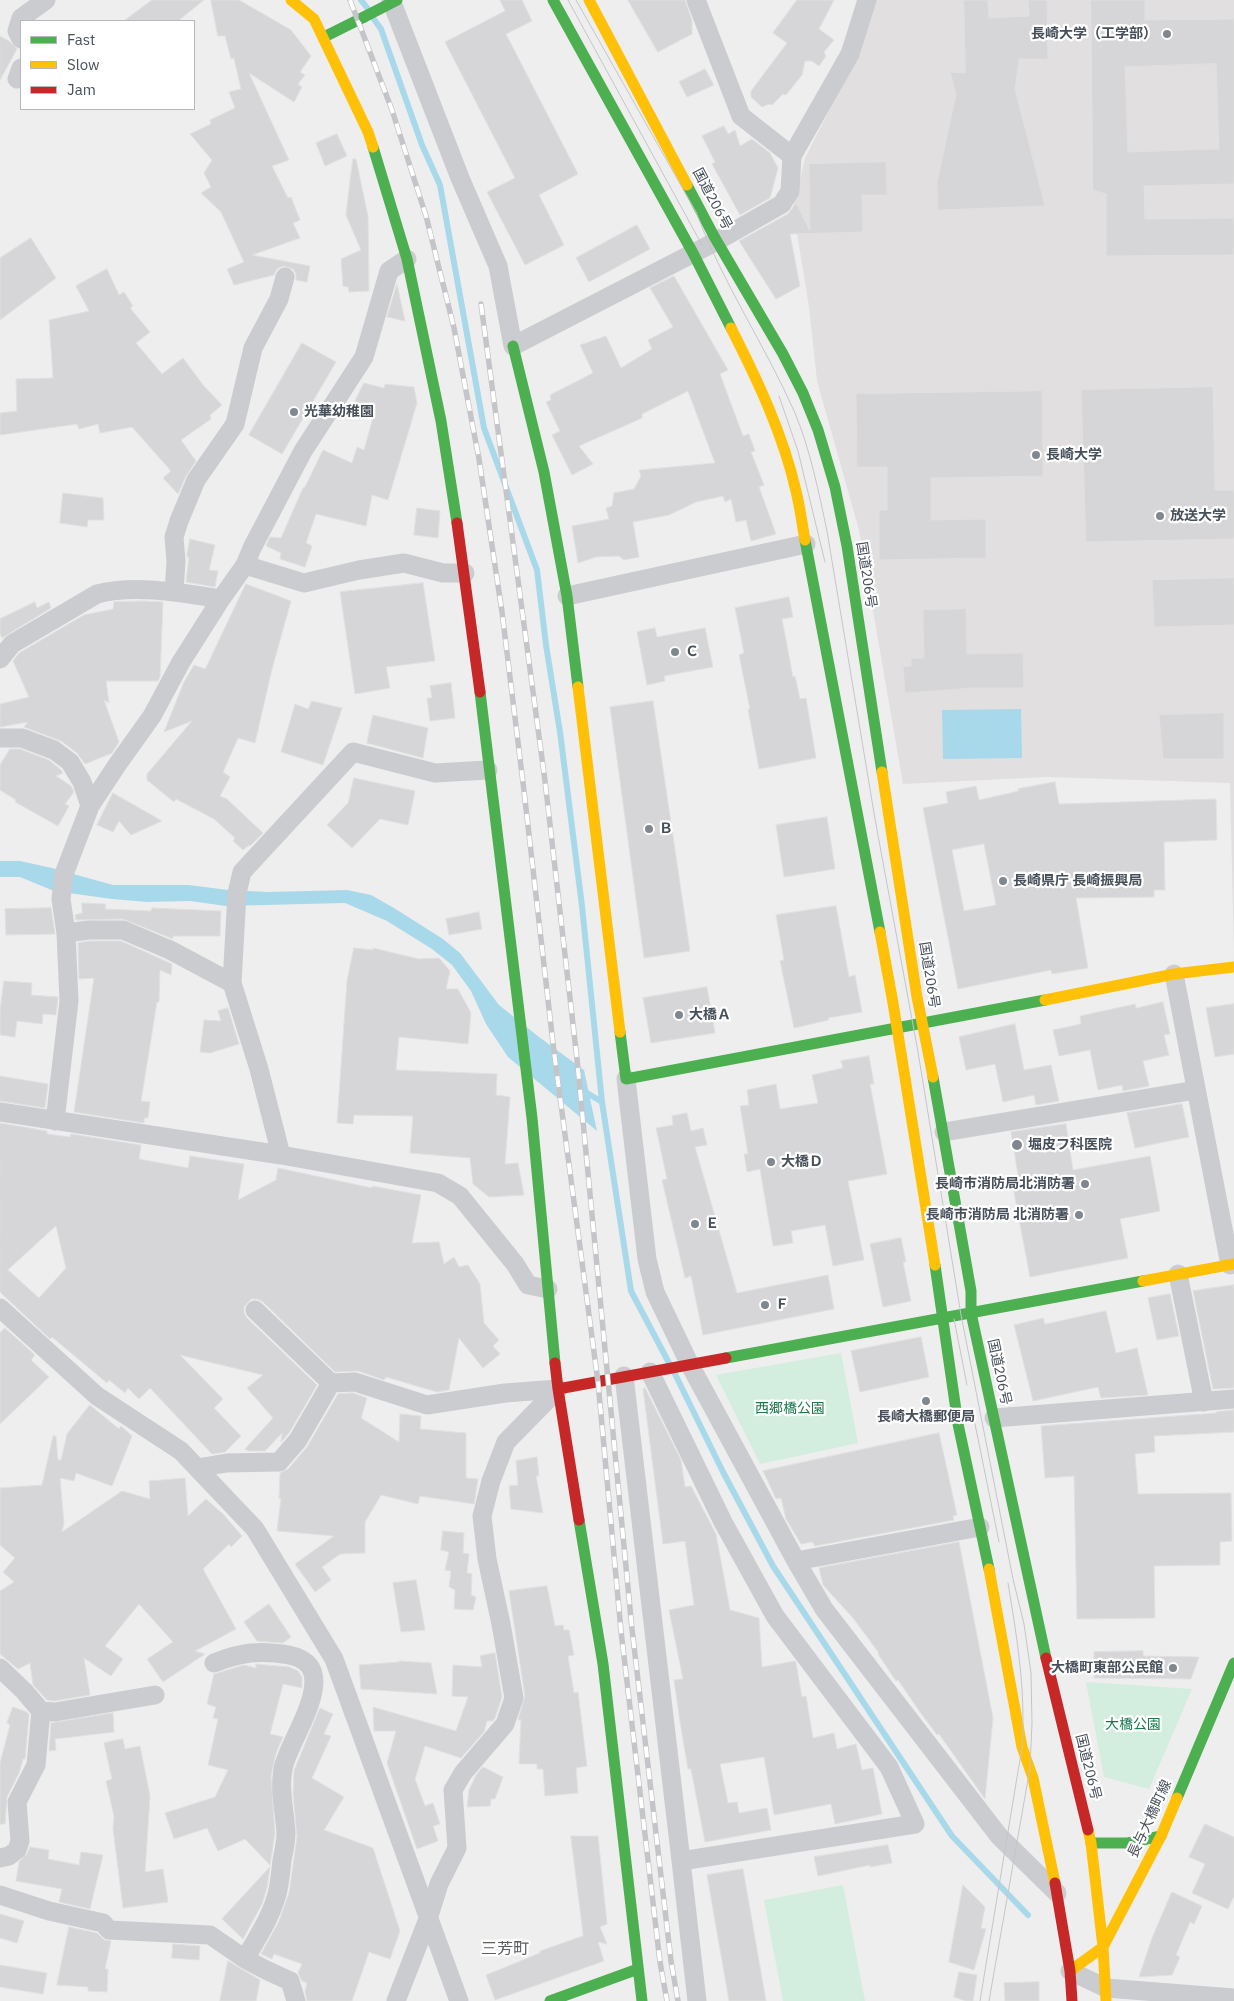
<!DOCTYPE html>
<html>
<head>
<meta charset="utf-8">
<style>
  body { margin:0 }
  #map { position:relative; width:1234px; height:2001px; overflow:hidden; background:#efeeee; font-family:"IBM Plex Sans",sans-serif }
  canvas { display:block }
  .legend { position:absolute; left:20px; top:20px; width:175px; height:90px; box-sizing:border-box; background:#fff; border:1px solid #b5b9bd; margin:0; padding:6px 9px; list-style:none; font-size:15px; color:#464f5a }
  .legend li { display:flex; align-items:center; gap:10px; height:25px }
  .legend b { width:25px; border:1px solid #b5b9bd }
</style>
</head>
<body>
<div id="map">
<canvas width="1234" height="2001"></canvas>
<ul class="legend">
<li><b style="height:6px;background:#4caf50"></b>Fast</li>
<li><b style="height:6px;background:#ffc107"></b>Slow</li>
<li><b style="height:6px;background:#c62828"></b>Jam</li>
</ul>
</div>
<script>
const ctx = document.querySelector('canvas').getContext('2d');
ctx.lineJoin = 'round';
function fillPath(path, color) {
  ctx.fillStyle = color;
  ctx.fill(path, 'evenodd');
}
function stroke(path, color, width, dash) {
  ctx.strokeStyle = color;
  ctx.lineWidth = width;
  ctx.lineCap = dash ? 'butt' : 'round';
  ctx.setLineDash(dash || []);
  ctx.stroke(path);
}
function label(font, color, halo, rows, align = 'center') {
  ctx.font = font + ' "IBM Plex Sans","Noto Sans JP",sans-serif';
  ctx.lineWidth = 4.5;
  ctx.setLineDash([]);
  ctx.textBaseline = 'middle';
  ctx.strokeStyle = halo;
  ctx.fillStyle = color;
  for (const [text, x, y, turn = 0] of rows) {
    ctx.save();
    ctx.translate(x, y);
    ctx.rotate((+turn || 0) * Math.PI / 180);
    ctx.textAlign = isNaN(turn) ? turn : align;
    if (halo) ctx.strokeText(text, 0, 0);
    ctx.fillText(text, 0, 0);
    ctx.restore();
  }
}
const education = new Path2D(`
  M876,0H1234V955L1230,783L1047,777L903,784L859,530L817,381L809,307L793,209L805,158L858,53Z`);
const green = new Path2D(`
  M841,1353L858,1443L760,1464L716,1375Z
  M1086,1682L1192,1689L1149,1789L1104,1777Z
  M843,1885L865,2001H783L764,1900Z`);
const water = new Path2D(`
  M1021,709L1022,758L943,759L942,710Z
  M0,861H20L52,868L113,885H189L228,890L268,892L347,890L371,895L394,908L443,939L460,953L499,1005L539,1037L584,1070L597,1131L508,1057L486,1024L471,991L452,965L432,949L387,921L345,903L226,906L190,901L147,902L112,899L54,891L20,877H0Z`);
const stream = new Path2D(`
  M361,0L368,9
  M373,18L381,29L422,145L440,185L484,428L537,570L546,645L560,732L582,906L602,1102L631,1291L669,1363
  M582,1090L602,1102
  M675,1374L723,1472L773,1566L952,1836L1028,1915`);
const building = new Path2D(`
  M152,0H204L178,21H124Z
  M211,0H239L291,30L311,56L300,72L305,75L298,84L302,87L294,102L249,73L289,160L272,166L288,198L291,197L300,220L293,223L300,238L252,255L310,266L307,282L296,280V274L293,269L283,266L277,269L274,275L234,285L227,269L244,262L221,212L201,193L211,187L204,173L212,160L190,134L211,124L210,120L235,108L229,92L241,89L234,58L231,59L225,36H218Z
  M500,0H522L532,21L506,34L578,174L539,195L564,245L525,265L487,192L515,178L445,42L505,11Z
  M628,0H685L692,20V34L658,52Z
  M797,0H834L819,29L834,40L824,52L826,56L819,66L812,61H805L802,75L786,95L783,94L772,105L769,104L762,107L751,97V91L787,43L773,33Z
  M964,0H988L989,18L1029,16L1028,0H1047L1048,59H1019L1015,89L1045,206L938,210L937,183L956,94L950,72L965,73Z
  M1091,0H1145V20L1234,19V184L1144,186L1145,219L1234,218V255L1106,256V194L1093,190ZM1216,64L1219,149L1128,152L1125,67Z
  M0,36L9,41L17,49L0,80Z
  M705,69L714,85L687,97L679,82Z
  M724,126L728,134L735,130L740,146L752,139L770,153L778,168L770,198L740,215L712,164L715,162L702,136Z
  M337,134L347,156L325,166L316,143Z
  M353,159H356L368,216L369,291L349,292L348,287L343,286L341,259L361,250L346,215Z
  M886,162L887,195H862L863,232L790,234L800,286L776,299L739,241L788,214L796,203L810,231L809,164Z
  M637,225L650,249L589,282L576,258Z
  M31,238L56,278L0,320V258Z
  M107,269L119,295L124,292L133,306L130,308L150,332L136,343L162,374L183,358L203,385L222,405L210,415L211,419L181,440L196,461L186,476L178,494L163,478L171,471L132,427L100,433L98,424L79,429L77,424L0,435V413L17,411L16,379L53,378L49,320L89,311L76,286Z
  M674,276L728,370L720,374L743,436L749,434L755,451L751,452L764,485L759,487L776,534L751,541L746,520L736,522L731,499L725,502L723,496L696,502L669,515L633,522L639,557L624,560L619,556L596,557L578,563L572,526L609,519L606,508L612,506L614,493L634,489L641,476L639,470L715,463L688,391L642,414V418L579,446L593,464L572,475L552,435L560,431L546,402L551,400L550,395L593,373L580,345L606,336L621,368L652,349L648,340L673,327L650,288Z
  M397,284L405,321L387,317Z
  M302,343L336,362L282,454L249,435Z
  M364,383L384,388L385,384L414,387L417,403L388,500L372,495L366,526L316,514L306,543L312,546L305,567L280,559L281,553L266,546L270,537L281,538L303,488L305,487L323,450L352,463L357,447L364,450L374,414L355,401Z
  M1213,387L1215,490H1234V539L1086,542L1081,390Z
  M1042,391L1043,476L931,478V520L986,519V558L879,560V510H887V467H857L856,394Z
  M63,493L103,498L104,520H88L87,527L60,523Z
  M417,508L440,511L438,538L414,535Z
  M190,539L215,545L209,570L218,571L215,587L186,582L189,557H187V554Z
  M1234,578V625L1154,627L1152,580Z
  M423,583L435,661L386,667L390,688L355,694L340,592Z
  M246,584L291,601L272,669L255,743L238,738L223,772L230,777L220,796L227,799L263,833L250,846L249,845L243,850L233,841L235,838L214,819L176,799L174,802L147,780V774L192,721L164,732L184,682L194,665L205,669Z
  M789,597L793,617L782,619L793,677L795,676L800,699L806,698L816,758L759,769L748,709H750L739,655L744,653L735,608Z
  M143,601L163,602L160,677L158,681H106L109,703L104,700L119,742L112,753L85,764L77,753L61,741L24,727L28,722L0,727V704L29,697L13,661L19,653L84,615L113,609L114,602Z
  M35,602L37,608L49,602L51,608L2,638L0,633V619Z
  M966,609L967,654L1023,653L1024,688H972L905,693L903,666H911V658H924L923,610Z
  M655,628L657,637L705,628L713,667L664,676L665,681L647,685L637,632Z
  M451,683L455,718L430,721L427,698H432L430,686Z
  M312,701L342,708L323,765L281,752L295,704L308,709Z
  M653,701L690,951L644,958L610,707Z
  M1224,713V759H1163L1159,715Z
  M373,715L428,728L423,758L367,743Z
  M10,749H20L49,760L61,770L63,773L56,776L71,786L74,792L65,804L69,806L58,826L15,802L16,800L0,790V765Z
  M354,778L415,791L408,825L380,819L352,848L327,825L348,803Z
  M1055,782L1059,804L1216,799L1217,840L1164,842L1165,890H1154V897L1076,898L1088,968L1052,974L1051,970L958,989L923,808L948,803L946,792L976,786L979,800L1019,791L1018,789ZM984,844L996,905L964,911L952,850Z
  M113,793L162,821L131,835L119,821L113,832L97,825Z
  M827,817L835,869L784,877L776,825Z
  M82,903L106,904L105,909L151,911L152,908L221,911L220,936H173V939L123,919L76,920L75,915L82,913Z
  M836,906L849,977L855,975L862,1012L828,1018L829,1020L794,1028L780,961L784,960L776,915Z
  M51,908L55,934L6,935L5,909Z
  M479,912L482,929L449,935L446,919Z
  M90,941H121L172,964L171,975L160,970L159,1002H157L141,1101L150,1102L148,1118H144V1123L74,1112L94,978L79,979L78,943Z
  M354,948L373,950V948L419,959L439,958L450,971L446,989H458L471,1013L468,1044L399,1037L396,1070L497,1074L496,1095L510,1097L505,1164L518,1163L524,1195L489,1197L473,1184L470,1158L410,1153L413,1116L354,1115L353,1124L337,1123L347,981Z
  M4,981L32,983L31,995L58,997L56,1015L43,1014L42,1024L17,1021L15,1037L0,1035V1011Z
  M707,987L715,1033L651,1043L643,998Z
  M1163,1002L1170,1034L1164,1035L1169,1055L1143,1061L1149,1086L1123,1091L1122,1085L1098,1090L1090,1050L1059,1056L1053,1030L1081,1024L1080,1016L1135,1004L1136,1008Z
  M1234,1004V1054L1215,1057L1206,1008Z
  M228,1008L239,1044L210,1053L200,1052L204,1020L221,1021L218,1011Z
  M1015,1024L1024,1070L1051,1065L1059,1101L1036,1105L1034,1095L1003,1102L995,1064L966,1070L959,1037Z
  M869,1056L874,1084H870L887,1174L848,1181L864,1260L833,1266L825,1225L791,1231L793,1243L773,1246L760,1169L747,1172L744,1154H748L740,1106L749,1105L747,1090L776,1084L780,1109L818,1103L812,1075L843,1068L841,1061Z
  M0,1076L48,1084L45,1108L0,1101Z
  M1182,1104L1189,1137L1135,1148L1127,1113Z
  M687,1113L691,1131L703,1128L707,1145L695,1147L737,1293L828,1275L834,1309L703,1335L691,1276L685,1278L662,1180L667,1179L656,1128L673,1125L672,1116Z
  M0,1123L47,1131V1134L70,1137L71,1134L141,1145L139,1159L188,1168L190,1156L244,1164L238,1200L276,1180L278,1168L372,1188V1186L421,1195L412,1243L439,1242L444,1264L454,1257L459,1267L468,1265L480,1284L484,1323L499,1340L493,1346L500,1354L483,1368L459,1338L449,1390L437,1392L386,1377L384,1380L358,1371L335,1372L263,1302L257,1299H251L244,1307V1313L247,1318L317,1385L289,1433L281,1442L282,1433L265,1451H248L245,1449L273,1418L247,1388L263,1375L180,1355L223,1399L214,1408L241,1436L225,1452L212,1454L150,1388L139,1399L128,1388L125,1393L109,1380L107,1383L52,1337L50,1339L0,1292ZM56,1226L66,1268L39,1298L8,1270Z
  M1066,1124L1073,1170L1150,1156L1160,1211L1120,1219L1128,1258L1030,1277L1012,1182L1019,1181L1011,1132Z
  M901,1238L906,1262H903L911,1301L883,1307L870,1244Z
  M1234,1285V1388L1213,1389L1193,1291Z
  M1170,1294L1179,1336L1157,1340L1148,1298Z
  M1106,1311L1116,1353L1137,1348L1148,1395L1101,1398L1098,1387L1033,1401L1014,1325L1043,1318L1045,1324Z
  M5,1328L35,1355L31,1360L49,1377L0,1424V1333Z
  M921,1337L929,1377L860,1392L851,1351Z
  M645,1388L681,1460L685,1487L691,1486L716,1534L730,1610L759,1618L762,1667L795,1661L796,1663L802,1697L806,1696L813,1738L834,1733L837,1749L856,1744L862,1770L873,1768L882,1814L835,1824L831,1804L774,1815L764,1757L720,1764L728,1803L737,1802L739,1813L767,1808L771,1830L705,1842L691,1769H688L680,1722L674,1680L683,1679L669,1610L694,1605L685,1541L663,1544L643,1389Z
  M353,1393L367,1398L361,1418L399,1442L400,1414L421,1416L420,1429L466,1433V1478L478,1479L475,1499L474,1504L420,1496L418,1504L381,1495L365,1522V1553L340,1554L322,1567L331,1580L315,1592L295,1564L334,1536L277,1531L281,1498L279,1499L280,1473L288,1469L307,1447L338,1394Z
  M90,1405L119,1429L121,1426L132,1436L112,1486L76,1473L74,1481L60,1478L64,1523L62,1532L122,1491L150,1499L149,1481L185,1478L188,1516L206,1499L223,1514L242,1536L231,1547L229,1544L203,1569L236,1629L195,1651L205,1654L163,1682L147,1659L173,1642L139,1604L105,1646L123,1659L111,1676L84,1658L90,1695L54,1701L47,1700L33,1685L30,1663L18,1669L0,1654V1591L14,1582L3,1572L15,1558L0,1545V1488L42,1485L53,1436H56L58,1460H61L67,1434Z
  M1234,1410V1432L1154,1436L1155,1452L1135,1454L1138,1494L1231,1493L1232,1541L1220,1542V1565L1154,1566L1155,1618L1077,1619L1074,1476L1045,1478L1041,1426L1217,1413L1216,1412Z
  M939,1433L957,1515L953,1516L954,1520L815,1546L812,1542L801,1544L786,1519L781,1498L776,1499L763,1471Z
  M537,1457L539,1476H536L543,1513L511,1509L509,1486L518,1485L516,1461Z
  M443,1531L464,1533L463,1553L469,1554L467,1573L472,1574L471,1595L476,1597L473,1610L454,1609L455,1590L449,1587L451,1571L445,1570L449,1552L441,1550Z
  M959,1542L993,1718L985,1799L939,1734L937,1735L920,1712L898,1680L896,1681L878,1654L879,1653L853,1618L823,1585L819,1568Z
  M416,1580L425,1630L401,1632L393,1583Z
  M547,1586L555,1626L563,1625L564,1630H569L574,1655L568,1656L574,1693L578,1692L587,1766L576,1768L578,1793L545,1796L543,1769H537V1764H519L521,1720H518L525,1696L509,1591Z
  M269,1604L291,1637L283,1643L257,1641L244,1622Z
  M1143,1651V1656L1199,1657L1191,1679L1094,1678V1652Z
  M495,1653L502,1697L495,1718L493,1721H487L484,1732L461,1758L425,1746L415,1779L425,1806L433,1803L440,1824L433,1826L438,1841L417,1849L387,1763L396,1731H374L373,1707L456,1731L468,1697L452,1696L453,1665L482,1667L480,1656Z
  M399,1661L431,1663L437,1694L361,1689L359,1665L399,1662Z
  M256,1664L289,1667L298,1671L302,1677V1688L283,1684L270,1734L283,1737L276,1753L271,1776L275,1833L270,1865L245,1839L218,1851L207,1828L174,1839L165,1813L215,1797L228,1770L208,1765L218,1719L213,1718L216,1707L207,1704L214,1674L244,1665L256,1668Z
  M13,1707L27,1712L29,1715L25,1759H23L19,1773L7,1797L5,1824H0V1763L10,1725L7,1723Z
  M320,1708L333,1714L324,1734L331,1736L312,1778L344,1797L324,1830L373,1848L400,1931L390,1959L369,1952L352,2001H307L305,1991L307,1983L302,1981L298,1973L302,1964L274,1954L272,1959L261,1954L279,1921L289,1893L297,1837L293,1793L294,1771Z
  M113,1713L114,1732L55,1739L56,1750L49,1751L51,1723Z
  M123,1739L125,1749L140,1746L150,1796L145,1872L163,1869L168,1902L123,1908L113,1829L114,1816L106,1781L112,1779L104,1743Z
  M483,1767L503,1777L495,1799H491L490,1806L467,1807L469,1790L476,1775Z
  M1205,1824L1234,1837V1896L1228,1909L1192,1893L1205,1864L1189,1857Z
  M571,1836H598L607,1924L600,1927L607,1944L598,1942L604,1961L495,2000L486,1975L540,1953V1951L583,1936Z
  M888,1845L892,1863L870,1867V1865L818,1876L814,1857Z
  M30,1847L49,1850L48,1859L79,1865L81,1852L103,1855L90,1909L59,1902L62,1889L16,1881L19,1862L27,1854Z
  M270,1867L267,1888L262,1904L243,1939L222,1919Z
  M743,1869L766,2001H729L707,1875Z
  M963,1885L985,1907L981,1928L986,1929L974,1970L949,1962Z
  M1172,1892L1202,1906L1194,1924L1190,1922L1176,1955L1180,1957L1172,1975L1139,1977L1152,1938Z
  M0,1914L24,1921L17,1943L0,1938Z
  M69,1927L97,1933L104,1940L111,1941L105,1969H108L107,1992L88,1991V1987L57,1985Z
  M173,1944L200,1946L199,1960L172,1958Z
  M228,1961L260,1980L256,2001H220Z
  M0,1965L47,1973L43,1994L0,1987Z
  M959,1972L977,1975L973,2001H966L954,1997Z
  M1039,1982V2001H1005L1004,1983Z`);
const street = new Path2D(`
  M391,0L460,178L498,266L513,346L717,241L782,204L790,191L792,156L850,54L867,0
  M696,0L741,116L792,156
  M21,39L17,31L21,18L46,0
  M17,79L21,68
  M245,565L304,583L359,570L404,563L443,573H465
  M174,592L176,561L174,537L179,521L196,480L235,424L253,348L279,299L285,277
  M567,596L806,544
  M0,659L12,644L97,594C135,584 183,593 221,599
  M0,738H22L54,750L70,762L82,782L90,806
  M66,933L89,930H123L170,950L232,983
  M1174,974L1230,1265
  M626,1079L647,1259L655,1292L690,1365L796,1561L824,1609L999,1836L1057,1893
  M0,1112L281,1155L438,1183L460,1196L515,1264L528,1285L548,1289
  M55,1121L69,1001L66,933L61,899L64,874L90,806L117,765L152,716L181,662L221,599L245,565L252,548L303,451L364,357L389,271L407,259
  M944,1132L1196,1090
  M281,1155L259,1069L232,983L237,893L242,872L353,752L435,773L488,770
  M1178,1274L1204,1402
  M0,1308L97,1396L181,1451L255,1529L334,1659L459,2001
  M255,1310L331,1383
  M650,1372L723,1522L775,1616L889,1767L915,1824L681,1861L697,2001
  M624,1376L681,1861
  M994,1418L1234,1399
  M197,1468L227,1463L279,1462L298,1440L331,1383L355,1382L427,1405L505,1393L558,1389
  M796,1561L980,1527
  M214,1663C241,1652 260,1650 289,1655C346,1666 288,1739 283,1769C279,1791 285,1812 286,1833C286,1842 284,1851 282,1860C281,1870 280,1880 278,1890C273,1914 257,1938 245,1959
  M0,1668L24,1691L41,1711L36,1765L17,1802L20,1841L17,1850L9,1856L0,1858
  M41,1711L55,1712L155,1695
  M0,1895L49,1911L103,1923L109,1930L210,1935L245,1959L268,1971L290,1981L296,2001
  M1070,1971L1106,1988L1234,1998
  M396,2001L428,1919L439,1884L457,1848L453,1790L463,1773L505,1724L514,1698L501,1624L487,1559L482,1516L491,1481L506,1442L558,1389`);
const fast = new Path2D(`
  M553,0L693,253L731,328
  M324,37L364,17
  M373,147L407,259L441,421L457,523
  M687,185L715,238L783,354L803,393L818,430L835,487L847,546L882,772
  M513,346L544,472L567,596L578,687
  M805,540L880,932
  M480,692L532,1118L555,1363
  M620,1032L626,1079L1045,1000
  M933,1077L971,1291V1313L1046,1658
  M935,1265L958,1424L989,1569
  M726,1358L1143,1281
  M579,1520L603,1664L642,2001
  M1177,1798L1234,1663
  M1091,1843H1128L1161,1836
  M550,2001L638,1969`);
const slow = new Path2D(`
  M291,0L314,19L368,132L373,147
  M589,0L687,185
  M731,328C757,379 783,434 796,491C800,507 802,524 805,540
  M578,687L620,1032
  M882,772L917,997L933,1077
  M880,932L893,1003L935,1265
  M1045,1000L1174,974L1234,967
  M1143,1281L1234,1264
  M989,1569L1022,1747L1033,1778L1055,1883
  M1088,1830L1091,1843L1103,1947L1106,2001
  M1070,1971L1103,1947L1161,1836L1177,1798`);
const jam = new Path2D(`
  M457,523L480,692
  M555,1363L558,1389L579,1520
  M558,1389L726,1358
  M1046,1658L1088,1830
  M1055,1883L1070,1971L1072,2001`);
const tram = new Path2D(`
  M568,0L702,245
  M576,0L696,212C722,282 765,345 795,413C810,449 819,493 827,531L875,819L918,1052L961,1315L1013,1579L1024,1624L1031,1673L1032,1723L1030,1768L989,2001
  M779,396L798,451L825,562
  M954,1319L967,1385
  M974,1419L999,1542
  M980,2001L1022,1747C1026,1691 1017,1638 1008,1583`);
const rail = new Path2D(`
  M350,0L392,110L426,216L454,328L479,459L502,612L524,791L554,1052L598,1382L621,1631L660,1962L667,2001
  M481,304L545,781L577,1059L632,1629L671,1961L678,2001`);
const fastBridge = new Path2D(`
  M364,17L397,0`);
const markers = [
  [1167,34,5,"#81878e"],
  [294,412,5,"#81878e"],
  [1036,455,5,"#81878e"],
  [1160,516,5,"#81878e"],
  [675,652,5,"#81878e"],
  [649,829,5,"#81878e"],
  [1003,881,5,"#81878e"],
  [679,1015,5,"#81878e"],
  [1017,1145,6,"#81878e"],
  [771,1162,5,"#81878e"],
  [1085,1184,5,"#81878e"],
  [1079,1215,5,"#81878e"],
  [695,1224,5,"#81878e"],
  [765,1305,5,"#81878e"],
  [926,1401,5,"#81878e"],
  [1173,1668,5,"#81878e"]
];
const poiNames = [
  ["長崎大学（工学部）",1157,34,"right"],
  ["光華幼稚園",304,412],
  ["長崎大学",1046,455],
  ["放送大学",1170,516],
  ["Ｃ",685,652],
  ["Ｂ",659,829],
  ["長崎県庁 長崎振興局",1013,881],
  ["大橋Ａ",689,1015],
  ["堀皮フ科医院",1028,1145],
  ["大橋Ｄ",781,1162],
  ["長崎市消防局北消防署",1075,1184,"right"],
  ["長崎市消防局 北消防署",1069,1215,"right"],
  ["Ｅ",705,1224],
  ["Ｆ",775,1305],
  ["長崎大橋郵便局",926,1417,"center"],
  ["大橋町東部公民館",1163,1668,"right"]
];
const streetNames = [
  ["国道206号",712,199,62],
  ["国道206号",866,575,81],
  ["国道206号",929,975,81],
  ["国道206号",999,1372,78],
  ["国道206号",1088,1767,76],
  ["長与大橋町線",1150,1819,-65]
];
const parkNames = [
  ["西郷橋公園",790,1409],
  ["大橋公園",1133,1725]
];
const quarterNames = [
  ["三芳町",505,1949]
];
fillPath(education, '#e1dfe0');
fillPath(green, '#d3edde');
fillPath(water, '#a8d9ea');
stroke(stream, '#a8d9ea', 6);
fillPath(building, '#d6d6d8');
stroke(building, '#e0e0e1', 1);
stroke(street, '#cacccf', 19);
stroke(fast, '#4caf50', 11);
stroke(slow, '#ffc107', 11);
stroke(jam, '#c62828', 11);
stroke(tram, '#c4c5c8', 1);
stroke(rail, '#c4c5c8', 5.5);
stroke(rail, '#fff', 4, [11]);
stroke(fastBridge, '#4caf50', 11);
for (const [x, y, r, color] of markers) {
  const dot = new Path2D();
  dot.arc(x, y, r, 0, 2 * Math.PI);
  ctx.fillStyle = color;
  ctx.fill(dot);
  stroke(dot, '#fff', 2);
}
label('bold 14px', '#464f5a', '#fff', poiNames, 'left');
label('14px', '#464f5a', '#fff', streetNames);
label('14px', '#19784d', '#fff', parkNames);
label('16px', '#5a5d62', '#fff', quarterNames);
</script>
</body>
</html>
